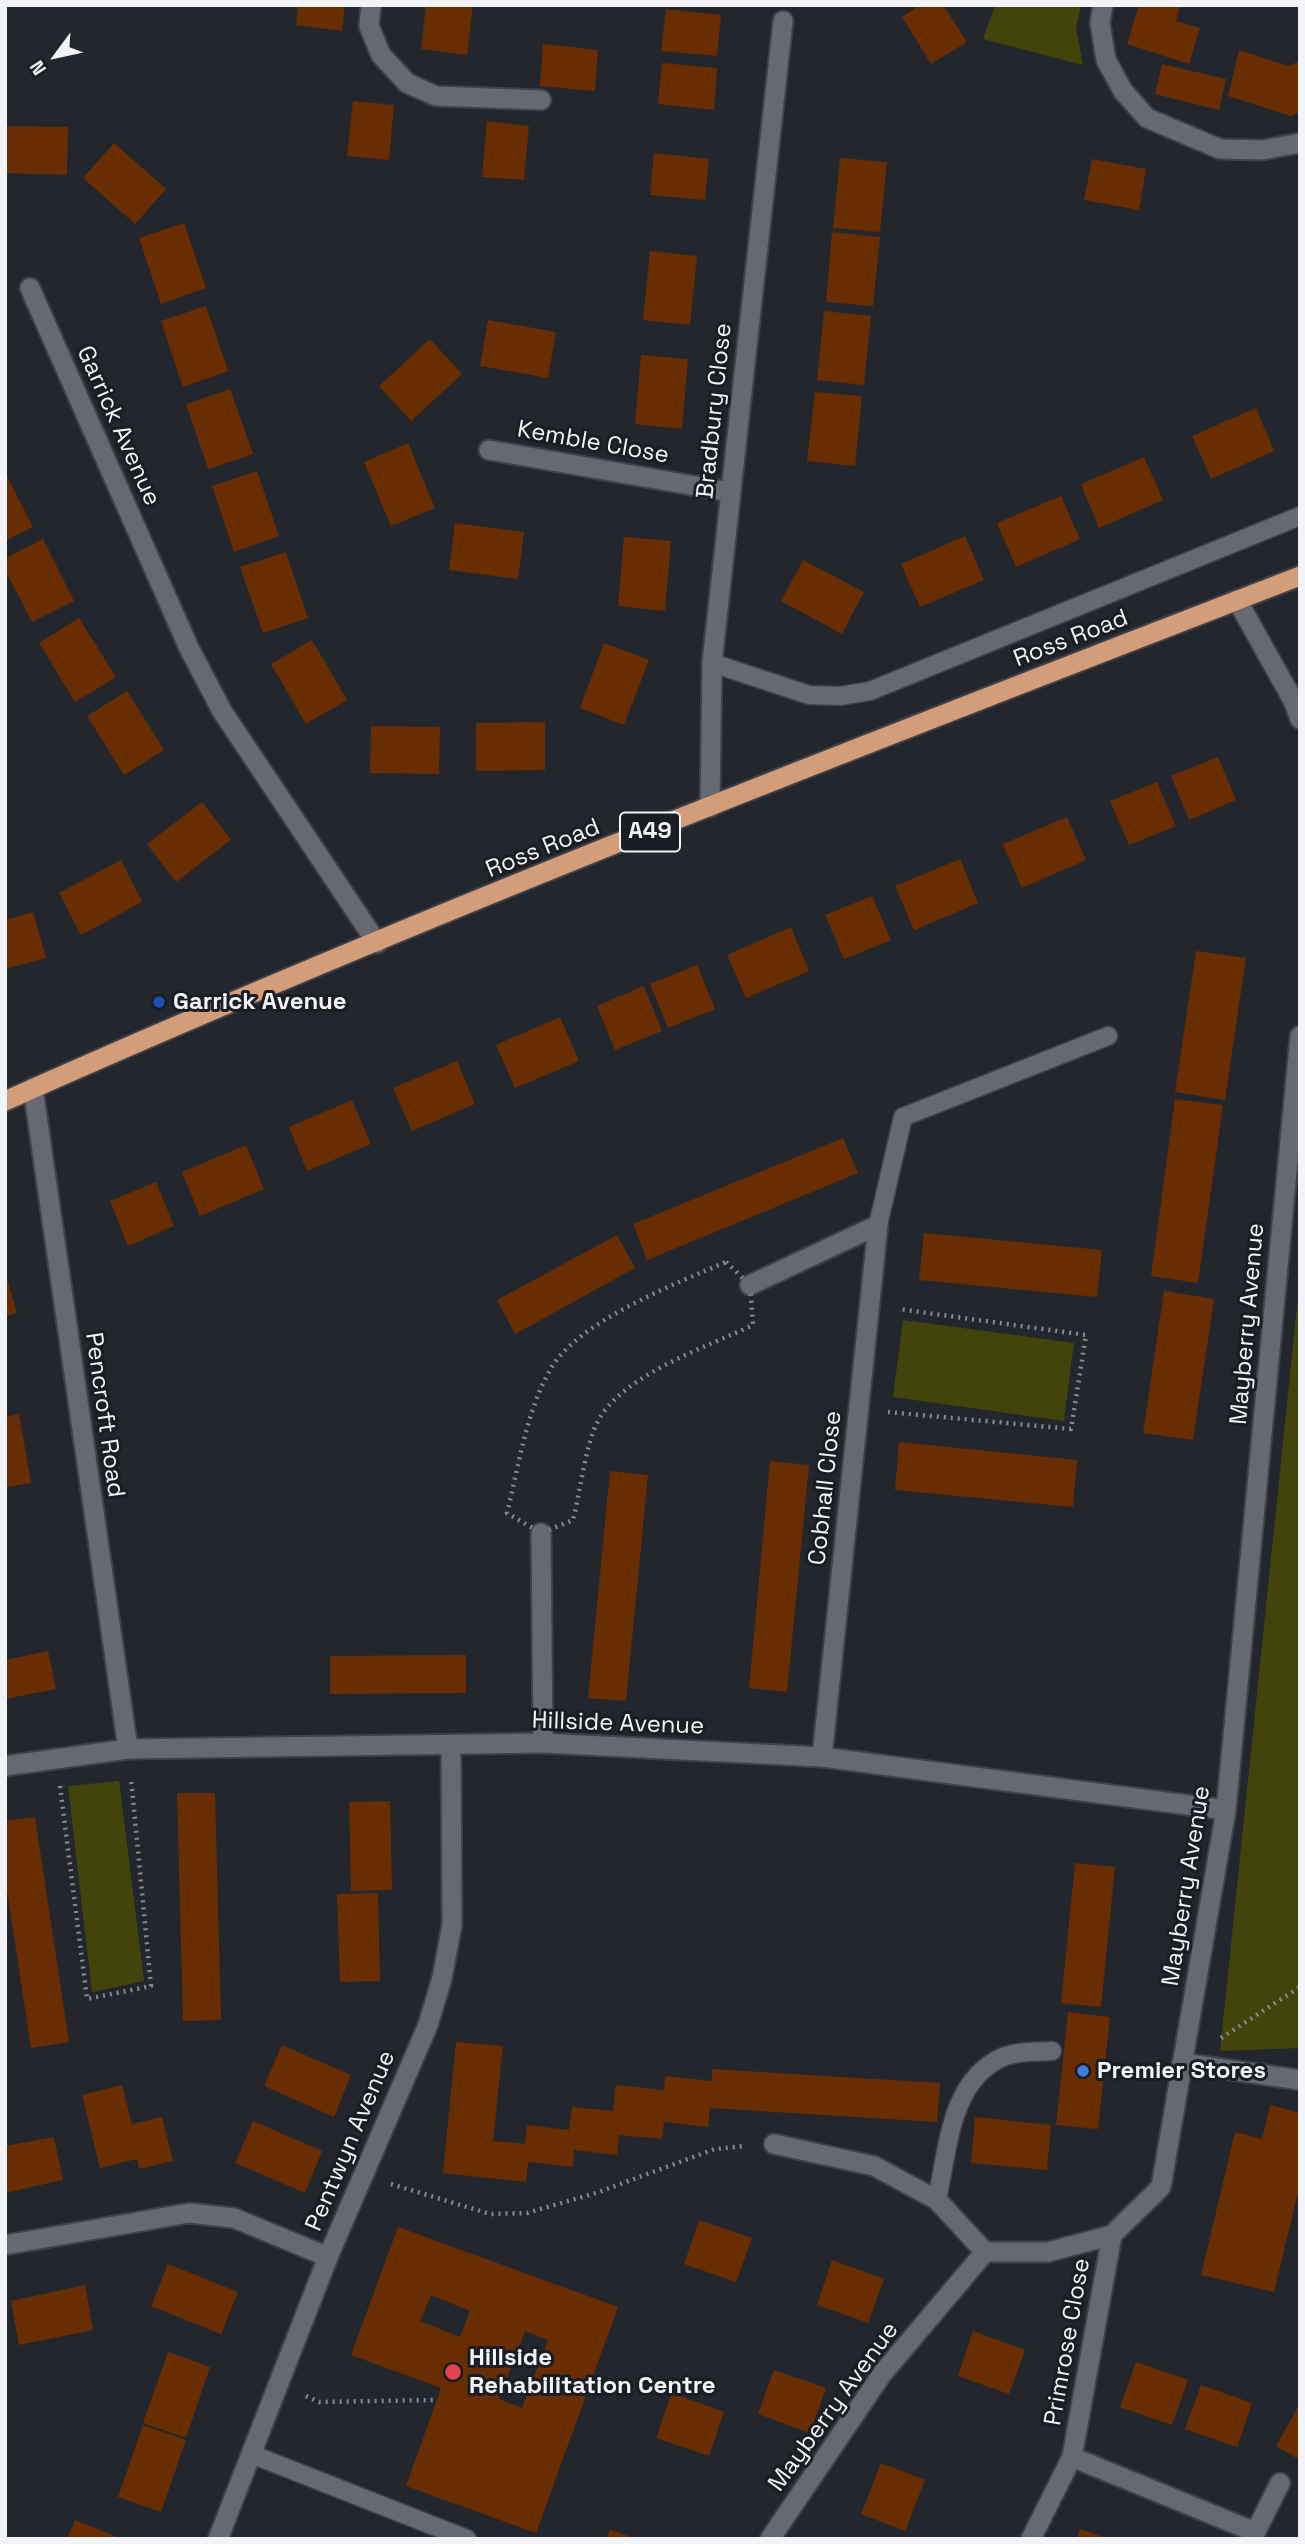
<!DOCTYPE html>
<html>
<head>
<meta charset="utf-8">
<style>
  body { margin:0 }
  #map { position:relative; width:1305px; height:2544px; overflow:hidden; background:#24262e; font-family:"Space Grotesk",sans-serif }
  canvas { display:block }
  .frame { position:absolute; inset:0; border:7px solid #f3f4f9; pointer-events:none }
  .north { position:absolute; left:21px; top:21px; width:70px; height:70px; -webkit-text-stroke:5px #1b1d24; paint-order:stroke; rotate:237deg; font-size:19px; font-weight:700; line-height:28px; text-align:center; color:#f3f4f9 }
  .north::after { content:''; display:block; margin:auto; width:24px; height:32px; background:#f3f4f9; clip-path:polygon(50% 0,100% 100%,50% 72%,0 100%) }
</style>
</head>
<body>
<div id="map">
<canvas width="1305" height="2544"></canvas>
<div class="frame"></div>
<div class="north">N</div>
</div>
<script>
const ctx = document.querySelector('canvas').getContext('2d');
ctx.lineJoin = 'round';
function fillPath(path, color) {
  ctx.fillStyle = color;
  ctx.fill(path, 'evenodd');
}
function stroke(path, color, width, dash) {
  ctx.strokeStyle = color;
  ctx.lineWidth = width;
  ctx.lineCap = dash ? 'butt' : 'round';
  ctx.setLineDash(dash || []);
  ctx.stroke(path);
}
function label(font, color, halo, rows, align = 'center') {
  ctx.font = font + ' "Space Grotesk",sans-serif';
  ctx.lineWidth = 6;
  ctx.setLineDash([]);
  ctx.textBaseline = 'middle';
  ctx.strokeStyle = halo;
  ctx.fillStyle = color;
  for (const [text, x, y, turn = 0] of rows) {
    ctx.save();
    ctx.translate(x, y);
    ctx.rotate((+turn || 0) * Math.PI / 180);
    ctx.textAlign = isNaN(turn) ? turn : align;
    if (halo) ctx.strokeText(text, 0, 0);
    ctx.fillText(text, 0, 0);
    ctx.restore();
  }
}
const green = new Path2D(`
  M995,5H1081L1076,28L1083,65L983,39Z
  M1300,1278V2048L1220,2051Z
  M903,1320L1074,1343L1064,1421L893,1397Z
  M119,1781L144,1981L92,1992L68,1786Z`);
const building = new Path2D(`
  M298,5H345L342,31L296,25Z
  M426,5H473L467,55L421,49Z
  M920,5H943L967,42L931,64L902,17Z
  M1139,5H1180L1176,21L1200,28L1189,64L1127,44Z
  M666,9L721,15L717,56L661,51Z
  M543,44L598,50L595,91L540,86Z
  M1239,50L1288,66L1300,61V112L1291,116L1228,96Z
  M662,63L717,68L714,110L658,104Z
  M1162,64L1226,79L1219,110L1155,94Z
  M353,101L394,105L389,160L347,156Z
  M487,121L529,126L524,180L482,177Z
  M5,126L68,127L67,175L5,173Z
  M114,143L166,189L135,224L83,178Z
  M654,153L709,159L705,200L650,195Z
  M840,158L887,162L880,232L833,228Z
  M1092,159L1146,169L1139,210L1084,200Z
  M184,223L206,288L161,304L139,238Z
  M832,232L880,237L873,306L826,302Z
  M650,251L697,256L690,325L643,320Z
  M206,306L228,371L183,387L161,321Z
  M824,311L871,316L864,385L817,380Z
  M488,320L556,332L548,378L480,366Z
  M430,339L462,374L411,421L379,386Z
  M641,355L688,359L682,429L635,424Z
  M230,389L253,454L208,469L186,404Z
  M815,392L862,396L855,466L807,461Z
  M1256,408L1274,451L1211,479L1192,436Z
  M408,443L435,508L391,526L364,462Z
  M1144,457L1163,500L1099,528L1081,484Z
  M257,471L279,536L234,552L212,486Z
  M5,472L33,527L5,541Z
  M1061,496L1080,539L1016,567L997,523Z
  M455,523L524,532L518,579L449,570Z
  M965,536L984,580L920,607L901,564Z
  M624,537L671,541L665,611L618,606Z
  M43,539L74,601L32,622L5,570V558Z
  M286,552L308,618L263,633L240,567Z
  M803,560L864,592L842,634L781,601Z
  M79,618L116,677L75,702L39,643Z
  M312,640L347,700L306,724L271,664Z
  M604,643L649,660L624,725L580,708Z
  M127,691L164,750L124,775L87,716Z
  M545,722V770L476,771V723Z
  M371,726L440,727L439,774L370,773Z
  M1218,757L1236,800L1189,820L1171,776Z
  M1157,782L1176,826L1129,845L1110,801Z
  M202,802L231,840L176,882L147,844Z
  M1067,817L1086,860L1022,888L1003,844Z
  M960,859L978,903L914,930L895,886Z
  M121,860L142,902L81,935L59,893Z
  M872,896L891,940L844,959L825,915Z
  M33,912L46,958L5,969V920Z
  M791,927L809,971L746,998L727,955Z
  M1196,951L1246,958L1225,1100L1175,1092Z
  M697,965L715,1009L668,1028L650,984Z
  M644,986L662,1031L615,1050L597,1006Z
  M560,1017L579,1061L515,1088L496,1045Z
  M457,1061L475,1104L412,1131L393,1088Z
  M1175,1099L1223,1105L1198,1283L1151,1276Z
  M352,1100L371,1144L307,1171L289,1127Z
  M843,1138L858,1173L647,1260L633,1224Z
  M246,1145L264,1189L200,1216L182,1172Z
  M156,1182L174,1226L128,1246L110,1201Z
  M924,1233L1102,1250L1097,1297L919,1280Z
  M617,1235L635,1268L515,1334L497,1300Z
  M5,1272L17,1313L5,1316Z
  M1164,1291L1214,1299L1193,1440L1143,1433Z
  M19,1414L31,1483L5,1487V1417Z
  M899,1442L1077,1460L1073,1507L895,1490Z
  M770,1461L809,1465L787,1692L749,1688Z
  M610,1471L648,1475L626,1701L588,1698Z
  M48,1651L56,1689L5,1699V1660Z
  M466,1655V1693L330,1694V1656Z
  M177,1793H215L221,2020L183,2021Z
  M390,1801L392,1890L351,1891L349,1802Z
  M35,1817L69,2042L31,2048L5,1877V1821Z
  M1075,1863L1115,1867L1101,2007L1061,2003Z
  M378,1893L380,1981L340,1982L337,1894Z
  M1068,2012L1110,2017L1098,2129L1056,2125Z
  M456,2042L503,2046L493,2141L525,2144L527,2125L569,2130L572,2107L613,2111L616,2085L664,2090L665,2076L712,2081V2069L940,2083L937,2122L710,2108L708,2127L664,2122L662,2139L619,2135L617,2155L574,2150L573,2167L528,2162L526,2182L443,2173Z
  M282,2045L351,2075L334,2117L264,2086Z
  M122,2085L132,2124L162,2117L173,2161L139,2169L137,2159L100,2168L82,2095Z
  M1270,2105L1300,2113V2184L1274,2292L1201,2275L1235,2132L1262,2139Z
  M975,2117L1051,2125L1047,2170L971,2163Z
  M253,2121L322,2151L305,2193L235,2163Z
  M54,2137L63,2180L5,2193V2146Z
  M699,2220L752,2238L736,2282L684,2264Z
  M398,2227L618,2307L536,2533L406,2486L441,2388L351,2355ZM431,2295L470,2311L460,2337L420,2321ZM525,2331L548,2340L522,2408L499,2399Z
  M832,2260L884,2279L868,2323L817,2305Z
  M168,2264L238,2292L221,2334L151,2306Z
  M85,2285L93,2330L19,2345L11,2301Z
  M973,2331L1025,2350L1009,2394L958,2376Z
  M168,2352L210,2367L186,2438L143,2423Z
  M1136,2362L1188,2380L1172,2425L1120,2407Z
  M774,2370L826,2388L810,2433L758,2414Z
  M1201,2385L1252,2403L1237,2447L1185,2429Z
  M672,2393L724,2412L709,2456L656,2438Z
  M1300,2403V2460L1276,2446Z
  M143,2425L186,2440L161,2512L118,2497Z
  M881,2463L925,2480L905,2531L861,2514Z
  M75,2520L122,2539H67Z
  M610,2529L636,2539H606Z
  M1080,2529L1106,2538V2539H1077Z`);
const path = new Path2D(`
  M726,1262L750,1285L753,1325C707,1347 618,1376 596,1425C585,1449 580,1493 573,1520L541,1533L507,1513C519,1465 526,1413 550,1370C576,1322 677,1283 726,1262Z
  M888,1412L1071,1429L1086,1335L899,1309
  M60,1786L87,1999L151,1986L131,1778
  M1221,2038L1300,1987
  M391,2184L490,2214L527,2213L596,2193L715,2149L745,2146
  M306,2396L319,2402L436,2400`);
const service = new Path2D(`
  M712,663L809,695L840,696L870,691L1300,516
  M878,1225L903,1117L1108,1036
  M937,2200C948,2149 950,2080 1003,2057C1017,2051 1037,2052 1052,2051
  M251,2454L467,2539`);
const minor = new Path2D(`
  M371,5L369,26L381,55L407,83L436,96L541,100
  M1103,5L1100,23L1106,60L1123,91L1147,118L1220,149L1262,150L1300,143
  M30,288L189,648L222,711L377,943
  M489,450L730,492
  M1237,600L1294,702L1300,719
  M710,807L712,663L783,21
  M33,1088L128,1749
  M750,1285L878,1225
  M541,1533L543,1743
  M822,1757L878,1225
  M5,1766L128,1749L543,1743L822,1757L1226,1810
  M1182,2063L1300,2080
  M774,2144L874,2166L937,2200L985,2252
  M5,2245L189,2213L234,2218L328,2257
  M1072,2457L1255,2532
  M218,2539L328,2257L428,2025L442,1978L452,1925L451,1746
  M770,2539L882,2374L985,2252H1048L1112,2235L1161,2187L1226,1810L1300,1036
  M1031,2539L1072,2457L1112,2235
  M1252,2539L1280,2483`);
const trunk = new Path2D(`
  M5,1101C430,911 866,744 1300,576`);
const markers = [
  [159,1002,7,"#1a4fb4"],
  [1083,2071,7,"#3f7fe0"],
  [453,2372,9,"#e0444e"]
];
const shields = [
  [650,832,60]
];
const shieldNames = [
  ["A49",650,832]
];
const streetNames = [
  ["Bradbury Close",715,411,-84],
  ["Garrick Avenue",118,426,66],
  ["Kemble Close",593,443,10],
  ["Ross Road",1071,639,-21],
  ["Ross Road",543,849,-22],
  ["Mayberry Avenue",1248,1324,-85],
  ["Pencroft Road",104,1415,82],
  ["Cobhall Close",826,1488,-84],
  ["Hillside Avenue",618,1724,2],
  ["Mayberry Avenue",1187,1886,-81],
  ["Pentwyn Avenue",351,2141,-67],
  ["Primrose Close",1068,2342,-80],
  ["Mayberry Avenue",834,2407,-54]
];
const poiNames = [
  ["Garrick Avenue",173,1002],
  ["Premier Stores",1097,2071],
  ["Hillside",469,2358],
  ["Rehabilitation Centre",469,2386]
];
fillPath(green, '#41450b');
fillPath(building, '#682e01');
stroke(service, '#404148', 21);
stroke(minor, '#404148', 23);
stroke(trunk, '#404148', 23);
stroke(path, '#888990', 4.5, [2, 5]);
stroke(service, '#676972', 18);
stroke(minor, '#676972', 19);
stroke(trunk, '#d49d79', 19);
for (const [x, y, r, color] of markers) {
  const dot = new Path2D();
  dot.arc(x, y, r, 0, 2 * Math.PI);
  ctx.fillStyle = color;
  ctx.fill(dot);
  stroke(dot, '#1b1d24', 2.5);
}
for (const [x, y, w] of shields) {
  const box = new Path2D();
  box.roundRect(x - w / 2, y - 19.5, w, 39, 5);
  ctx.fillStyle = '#1b1d24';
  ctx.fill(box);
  stroke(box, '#f3f4f9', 2);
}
label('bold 23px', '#f3f4f9', null, shieldNames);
label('24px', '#f3f4f9', '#1b1d24', streetNames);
label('bold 24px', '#f3f4f9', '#1b1d24', poiNames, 'left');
</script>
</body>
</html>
